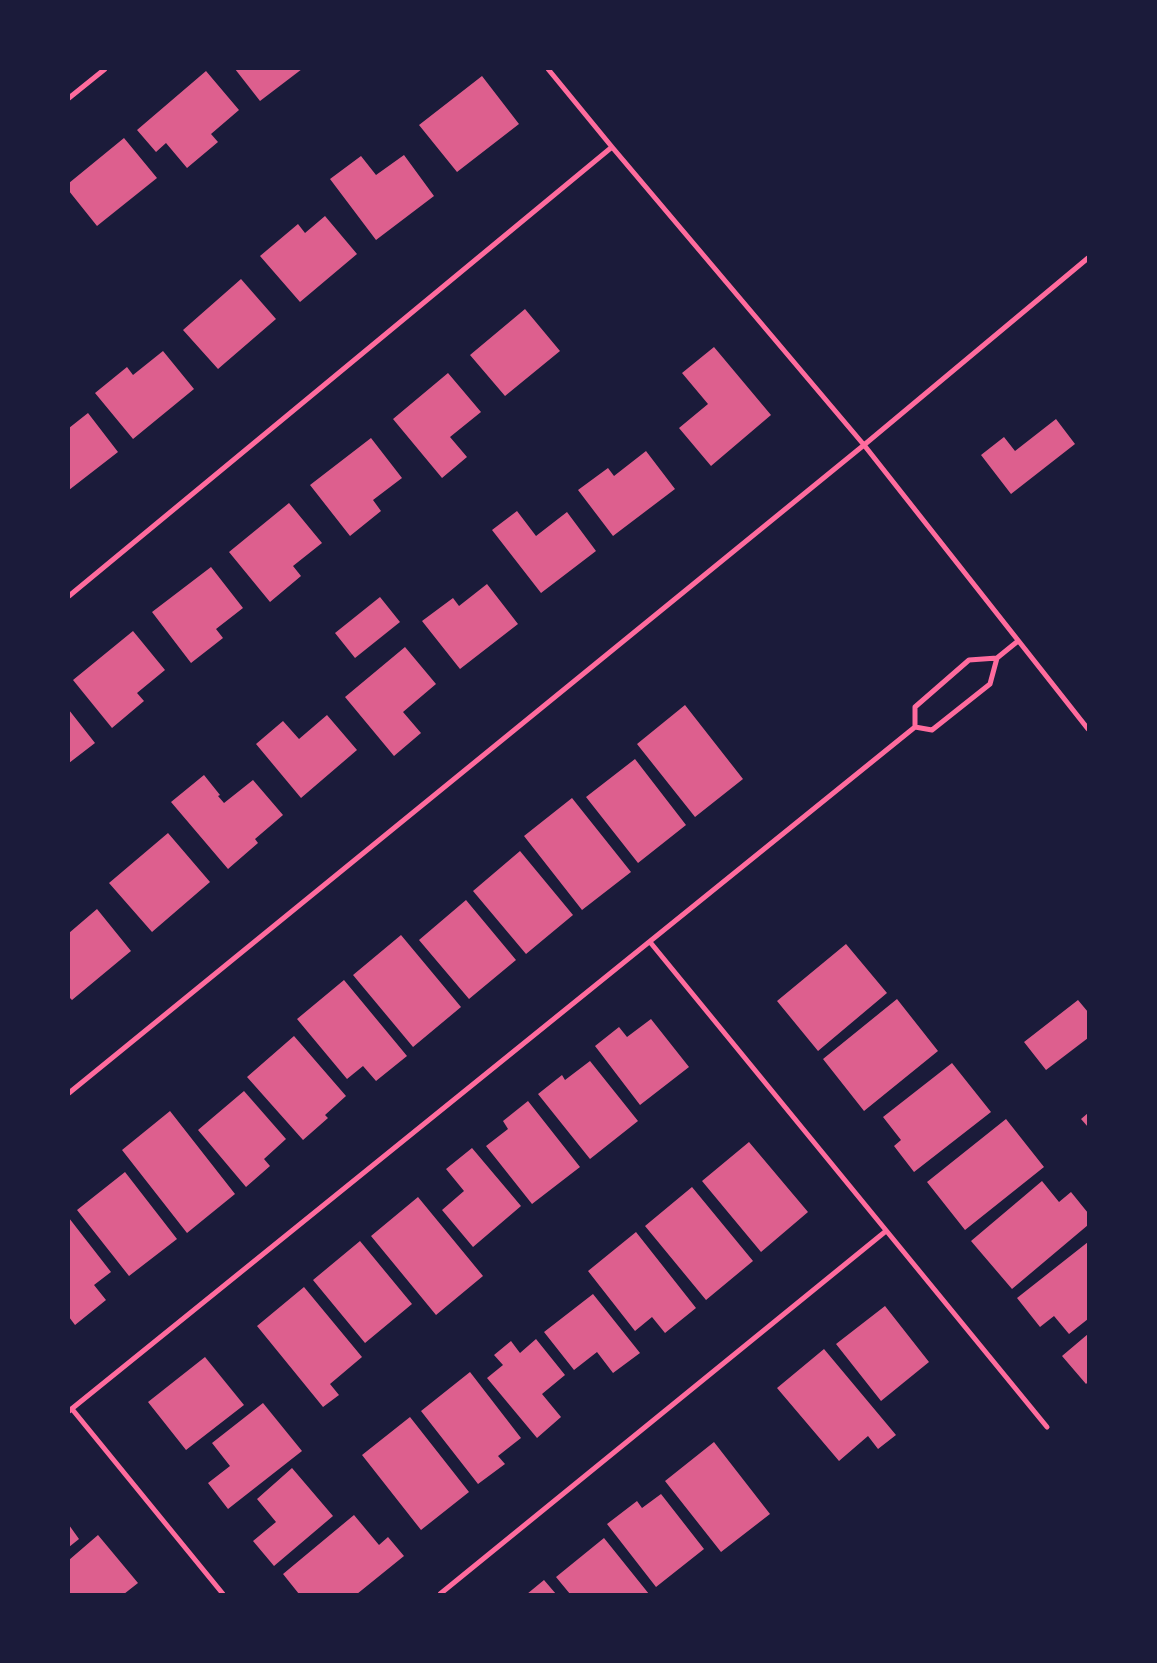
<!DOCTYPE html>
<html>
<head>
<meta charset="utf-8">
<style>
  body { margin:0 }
  #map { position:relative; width:1157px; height:1663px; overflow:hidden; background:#1b1b3a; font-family:"IBM Plex Serif",serif }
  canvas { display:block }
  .frame { position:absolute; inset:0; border:70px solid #1b1b3a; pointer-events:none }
</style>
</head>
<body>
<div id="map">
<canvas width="1157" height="1663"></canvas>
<div class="frame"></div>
</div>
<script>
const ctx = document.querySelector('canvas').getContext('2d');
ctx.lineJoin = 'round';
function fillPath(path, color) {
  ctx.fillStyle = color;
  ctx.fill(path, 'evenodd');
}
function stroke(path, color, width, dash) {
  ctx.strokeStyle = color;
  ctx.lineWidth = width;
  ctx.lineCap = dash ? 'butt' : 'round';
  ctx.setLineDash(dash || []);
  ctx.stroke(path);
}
const building = new Path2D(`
  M235,69H302L260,101Z
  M206,71L239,110L211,134L218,142L187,168L166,143L156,152L137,130Z
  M482,76L519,124L457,172L419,125Z
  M124,138L157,178L97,226L69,191V183Z
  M404,155L434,196L376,240L330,179L361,156L376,175Z
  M325,216L357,254L300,302L260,256L298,224L305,233Z
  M241,279L276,319L218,369L183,330Z
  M525,309L560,351L505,396L470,355Z
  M714,347L771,415L711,466L679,428L708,404L682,373Z
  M163,351L194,389L133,439L95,393L127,367L133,375Z
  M448,373L481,412L450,437L467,457L442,478L393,419Z
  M88,413L118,452L69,490V428Z
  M1056,419L1075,444L1011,494L981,455L1004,437L1015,451Z
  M371,438L402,478L373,500L381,511L350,536L310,485Z
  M646,451L675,489L613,536L578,490L608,468L614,476Z
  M289,503L322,543L293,566L301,576L270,602L229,552Z
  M517,511L536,536L567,512L596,551L541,593L492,530Z
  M211,567L243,608L216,629L223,638L191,663L152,612Z
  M487,584L518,624L460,669L422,621L453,598L459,606Z
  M380,597L400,622L355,658L335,633Z
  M133,631L165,670L137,693L144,701L112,728L73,680Z
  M405,647L436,684L403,712L421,733L394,756L345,697Z
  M685,705L743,779L695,817L637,744Z
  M69,710L95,743L69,763Z
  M327,715L357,750L301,798L256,744L283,721L299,739Z
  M635,759L686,825L638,863L586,797Z
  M204,775L220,795L218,796L224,803L253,780L283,815L255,839L258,843L228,869L171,802Z
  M572,798L631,872L582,910L524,836Z
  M168,833L210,882L152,932L109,883Z
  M520,851L573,915L526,954L473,891Z
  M466,900L516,960L469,999L419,940Z
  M97,909L131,951L72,1000L69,997V933Z
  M401,935L461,1007L413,1047L353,975Z
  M846,944L887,993L818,1051L777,1001Z
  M344,980L407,1056L376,1081L363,1066L347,1079L297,1019Z
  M897,999L938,1051L864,1111L823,1059Z
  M1078,1000L1088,1012V1038L1046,1070L1024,1042Z
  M651,1019L689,1067L640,1105L595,1046L619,1027L627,1037Z
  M294,1036L346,1096L325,1115L328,1118L303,1140L247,1077Z
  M590,1061L638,1121L590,1159L538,1094L562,1075L565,1080Z
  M952,1063L991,1112L914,1172L894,1146L901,1140L883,1117Z
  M244,1091L286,1139L264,1159L270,1166L246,1187L198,1130Z
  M528,1101L580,1167L532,1204L486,1146L508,1129L503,1121Z
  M170,1111L235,1194L187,1233L122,1150Z
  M1088,1113V1127L1081,1119Z
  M1006,1119L1044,1167L965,1230L927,1182Z
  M749,1142L808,1212L761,1252L702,1181Z
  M472,1148L521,1206L473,1247L442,1210L464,1191L446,1169Z
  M125,1172L177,1239L129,1276L77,1210Z
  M1042,1181L1059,1202L1071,1192L1088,1213V1225L1012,1289L971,1241Z
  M692,1187L753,1261L706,1300L645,1226Z
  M418,1197L483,1276L436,1315L371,1236Z
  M69,1218L111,1272L94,1285L106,1300L75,1325L69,1317Z
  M636,1232L696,1308L665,1333L652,1317L635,1331L588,1271Z
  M360,1241L412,1304L365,1343L313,1280Z
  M1088,1242V1319L1069,1334L1054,1316L1040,1327L1017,1298Z
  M304,1287L362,1357L330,1384L339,1395L323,1407L257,1326Z
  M593,1294L640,1353L613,1373L597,1352L574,1370L544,1332Z
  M885,1306L929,1362L881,1401L836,1344Z
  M1088,1334V1382L1086,1384L1062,1356Z
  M536,1339L565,1375L542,1394L561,1417L537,1438L487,1378L503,1365L494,1355L511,1341L520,1353Z
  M824,1349L896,1435L878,1449L868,1436L839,1461L777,1388Z
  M205,1357L244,1405L186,1450L148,1402Z
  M470,1372L521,1438L498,1456L505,1464L478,1484L421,1411Z
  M263,1403L302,1451L228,1509L208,1483L230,1466L212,1443Z
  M410,1417L469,1492L421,1530L362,1455Z
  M714,1442L770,1514L721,1552L665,1481Z
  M292,1468L333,1516L274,1566L253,1541L276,1522L257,1499Z
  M661,1494L704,1549L656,1587L607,1524L637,1501L642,1508Z
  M354,1515L379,1545L388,1537L404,1556L357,1594H299L283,1574Z
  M69,1525L79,1539L69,1547Z
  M98,1535L138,1583L124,1594H69V1560Z
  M604,1538L649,1594H570L556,1577Z
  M544,1580L556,1594H527Z`);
const minor = new Path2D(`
  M548,69L612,147L864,445L1088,729
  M69,98L105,69
  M69,596L612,147
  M915,727V707L969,660L997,658L1018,641
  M650,942L1047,1427
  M69,1093L864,445L1088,258
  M72,1409L223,1594
  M69,1411L915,727L932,730L990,684L997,658
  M440,1594L886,1231`);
fillPath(building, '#dd5f8e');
stroke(minor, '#ff6b9d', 5);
</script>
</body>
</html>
